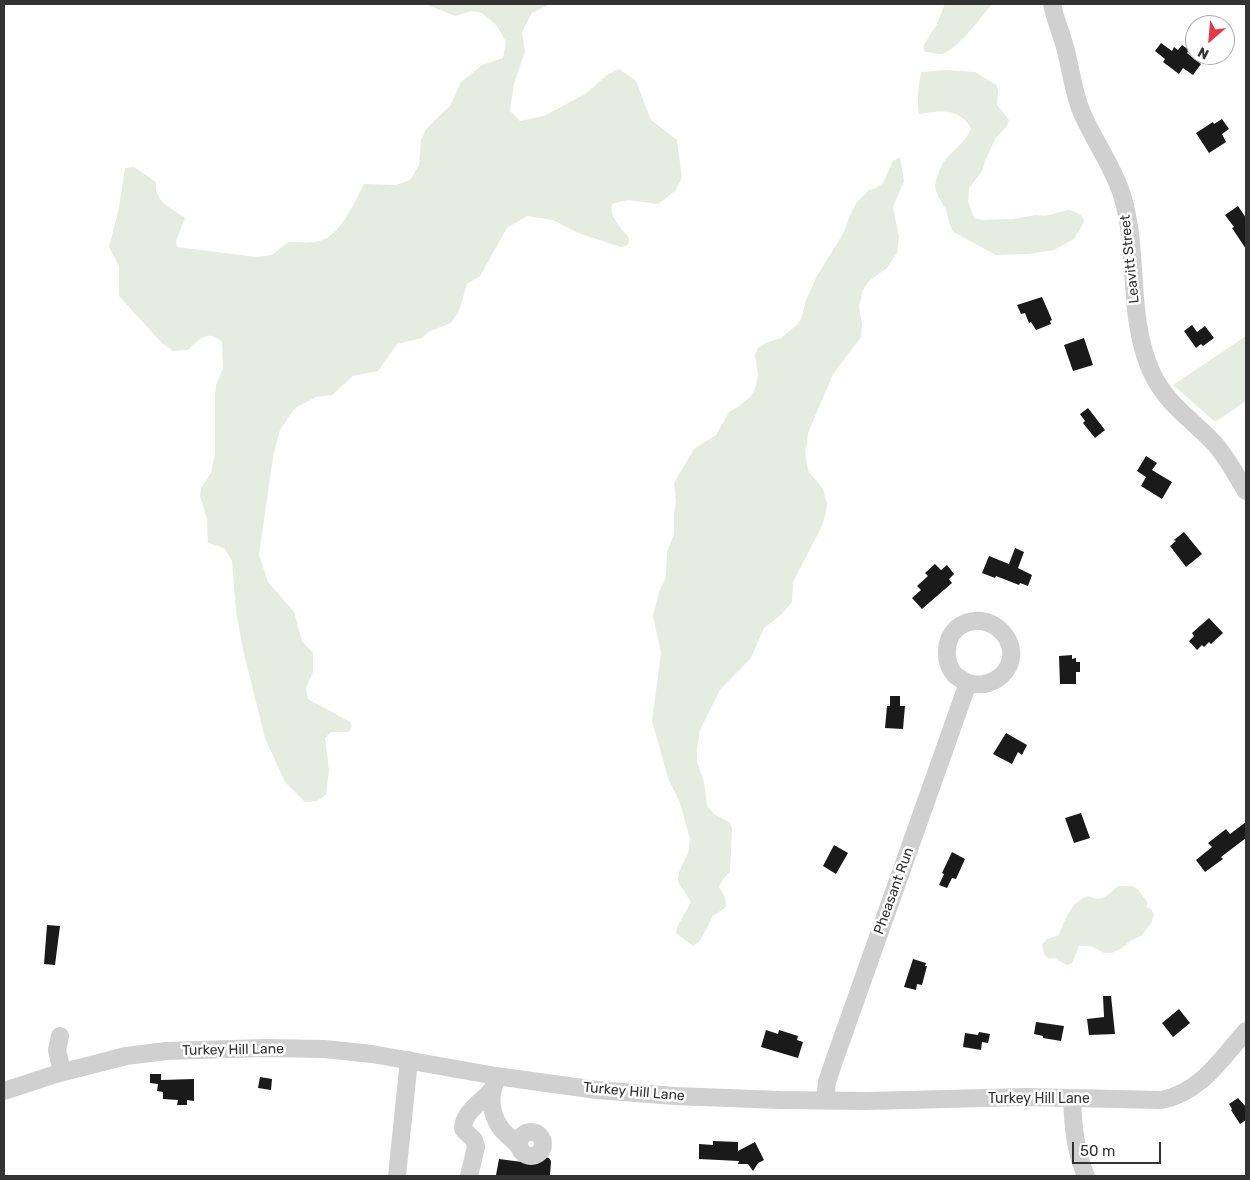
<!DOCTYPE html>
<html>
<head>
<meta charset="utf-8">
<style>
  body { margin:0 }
  #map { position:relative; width:1250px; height:1180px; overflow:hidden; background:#fff; font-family:Rubik,sans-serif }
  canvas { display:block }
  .frame { position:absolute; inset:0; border:5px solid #333; pointer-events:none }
  .north { position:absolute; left:1185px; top:15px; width:50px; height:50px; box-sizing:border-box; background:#fff; border:1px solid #adadad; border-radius:50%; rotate:207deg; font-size:14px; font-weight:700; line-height:20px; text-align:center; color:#333 }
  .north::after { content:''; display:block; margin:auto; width:18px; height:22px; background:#e63946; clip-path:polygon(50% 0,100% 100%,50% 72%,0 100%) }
  .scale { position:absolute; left:1072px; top:1142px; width:89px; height:22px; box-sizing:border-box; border:2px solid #333; border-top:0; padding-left:6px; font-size:15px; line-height:18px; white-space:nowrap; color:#333; -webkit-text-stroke:4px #fff; paint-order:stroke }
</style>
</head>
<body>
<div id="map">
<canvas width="1250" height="1180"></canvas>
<div class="frame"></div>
<div class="north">N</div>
<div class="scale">50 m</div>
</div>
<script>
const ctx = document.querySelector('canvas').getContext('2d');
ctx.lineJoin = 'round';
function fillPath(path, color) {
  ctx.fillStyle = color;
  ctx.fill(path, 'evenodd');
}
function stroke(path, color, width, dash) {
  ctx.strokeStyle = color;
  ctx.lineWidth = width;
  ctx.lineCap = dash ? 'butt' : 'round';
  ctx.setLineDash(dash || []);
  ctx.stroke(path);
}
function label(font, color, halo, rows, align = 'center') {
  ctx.font = font + ' Rubik,sans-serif';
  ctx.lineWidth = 5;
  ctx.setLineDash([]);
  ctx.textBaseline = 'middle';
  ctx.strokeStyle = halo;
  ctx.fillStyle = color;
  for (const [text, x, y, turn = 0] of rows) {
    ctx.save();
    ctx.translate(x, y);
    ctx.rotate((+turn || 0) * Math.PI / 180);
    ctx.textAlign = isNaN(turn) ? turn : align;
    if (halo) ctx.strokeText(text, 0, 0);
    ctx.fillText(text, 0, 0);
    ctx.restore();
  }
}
const green = new Path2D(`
  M425,4H550L532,13L522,32L525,52L514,83L510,111L520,121L544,116L585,94L607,75L619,69L636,81L651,120L677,140L682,178L675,191L658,204L628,200L612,204C609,218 622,228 629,238L628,245L621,247L578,233L553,220L527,216L507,228L480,276L467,284L459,311L451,323L428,332L422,338L397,344L378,371L353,376L332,395L316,397L295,408L280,430L273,457L259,555L268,582L294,612L302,641L313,653V672L306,688L308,699L350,722L352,726L349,732H331L325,738L329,770L326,795L317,801L305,802L285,782L265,738L243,650L236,611L232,561L224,548L208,543L207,519L200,496L201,488L211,473L215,454V396L216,385L223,369L222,342C208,328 198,340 188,350L173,351L161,342L119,296V266L109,247L119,208L125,168L134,167L156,182C154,202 170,207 185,218L176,241L177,247L257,257L272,255L288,242C296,242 306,243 315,242C341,238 353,204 364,184L396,185L410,180L419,165L421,140L426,129L450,106L461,82L482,65L503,58L506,42L497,26L482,13L472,11L455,16Z
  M945,4H992C982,16 956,52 941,54C936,54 930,52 925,52L923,46L937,24Z
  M946,70L975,72L996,85L998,90L997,105L1009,120L1007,126L995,139L985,161L982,171L969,188L968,201L974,218L983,220L1013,219L1036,215L1045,216L1068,210L1073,211L1081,215L1084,221L1083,224L1074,239L1054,250L1029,254L996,255L955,233C948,226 949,217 945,208C941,201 936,194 935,186C935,183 937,178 938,175C943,153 965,147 971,128C958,107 940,111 919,114C917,105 918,80 922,72Z
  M900,157L904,181L893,207L899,237L897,253L887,268L869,281L863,290L859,306L862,324L861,337L833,374L808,433L807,445L805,449L807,466L809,472L823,489L827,504L826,511L822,526L793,582L792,602L782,614L764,628L751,658L720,690L700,730L697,749V762L704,782L707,806L714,814L729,822L732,828L730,872L723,879L719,887L725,897L726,907L713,916L700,941L694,945L690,944L676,933L677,927L691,902L678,882V878L679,872L688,853L690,839L680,803L668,778L652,721L661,653L653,616L659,592L666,577L667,552L674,534V512L676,502L674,483L694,449L716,435L729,412L738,407L751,396L756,386L758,375L755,355L758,348L766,343L781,338L798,324L801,319L806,300L817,276L844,232L850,215L857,202L869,190L874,189L883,183L893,161Z
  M1246,336V401L1215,422L1173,385Z
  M1118,886H1132L1138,889L1141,894L1148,903L1146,907L1151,909L1154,914L1152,922L1142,935L1130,941L1122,948L1112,953H1104L1091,946H1079L1072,963L1067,965L1054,958L1049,959L1044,954L1042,944L1047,939L1059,935C1065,919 1071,902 1088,896C1103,903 1107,895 1118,886Z`);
const building = new Path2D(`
  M1161,43L1172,51L1174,47L1178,50L1182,45L1189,50L1187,53L1201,64L1193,75L1183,68L1179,74L1163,62L1165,59L1155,51Z
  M1222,119L1229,129L1222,134L1226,142L1209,153L1196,133L1213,122L1214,124Z
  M1238,206L1246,218V249L1232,228L1234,227L1225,215Z
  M1042,297L1052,320L1050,321L1051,324L1036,330L1031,322L1029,323L1025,313L1021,314L1017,305Z
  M1192,325L1197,332L1205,326L1214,338L1203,346L1201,344L1196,348L1184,331Z
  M1084,338L1093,365L1073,371L1064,345Z
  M1088,408L1105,430L1095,438L1083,423L1085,421L1080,414Z
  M1146,456L1157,463L1152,470L1172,482L1162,499L1141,486L1146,477L1137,471Z
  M1184,532L1202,554L1186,567L1170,546L1176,541L1174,540Z
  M1015,548L1024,552L1018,568L1032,575L1028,586L1020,583L1019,585L996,576L995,578L982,573L989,556L1009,564Z
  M935,564L941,570L947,565L954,574L949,579L952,583L922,609L912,598L921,590L917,586L928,576L925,573Z
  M1209,618L1223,633L1211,644L1209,642L1204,647L1202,645L1197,650L1189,641L1194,636L1192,633Z
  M1072,655V659L1076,658V662H1080V672H1076V684H1060L1059,656Z
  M890,696H900V706H905L903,729L885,728L887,706H890Z
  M1006,733L1027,745L1022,755L1018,752L1012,764L993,754Z
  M1081,813L1090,838L1074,843L1065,818Z
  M1246,822V838L1221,857L1223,859L1205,872L1196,860L1212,847L1208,843L1226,829L1230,834Z
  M834,845L848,853L836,874L823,866Z
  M952,852L965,859L956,879L952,878L947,888L939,885L944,874L942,873Z
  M47,925L60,926L55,965L44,964Z
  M913,959L926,963L925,966H927L922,985L917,984L916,990L904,987Z
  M1103,996H1111L1115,1034L1089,1035L1087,1019L1104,1017Z
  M1179,1009L1190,1023L1173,1037L1162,1023Z
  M1036,1022L1064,1026L1061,1041L1043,1038V1036L1034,1034Z
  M766,1030L778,1034L779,1030L798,1036L797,1040L803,1042L798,1058L761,1047Z
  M979,1032L990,1034L988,1043L982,1042L981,1050L963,1047L965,1033L978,1035Z
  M150,1074H161V1080L194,1079V1101L187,1100V1105H177L178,1100L163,1099V1092L157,1091L158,1084L150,1083Z
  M260,1077L272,1079L271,1090L258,1088Z
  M1238,1098L1246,1107V1120L1240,1124L1231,1110L1232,1109L1229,1104Z
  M713,1141L738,1142V1151L755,1142L764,1160L758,1163L753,1171L748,1164H738L739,1161L699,1159V1144L713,1145Z
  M544,1157L549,1158L551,1161L550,1176L496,1175L499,1159L537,1164Z`);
const minor = new Path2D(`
  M1052,4C1055,19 1061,33 1065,47C1071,69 1073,92 1082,113C1094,141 1113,166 1122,195C1140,253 1126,317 1152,373C1167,405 1192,419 1215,444C1227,458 1236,475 1246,491
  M60,1036L57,1050L62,1072
  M494,1086C488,1101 493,1119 503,1131C509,1137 515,1141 520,1148
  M4,1091L56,1074L126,1056L166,1051L266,1048L324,1049L372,1054L496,1076L597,1090L675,1096L780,1100L866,1101L1026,1097L1161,1100C1200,1093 1221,1059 1246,1031
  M1072,1098C1073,1125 1075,1151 1086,1176
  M825,1100L827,1082L834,1061L968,683C964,681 959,678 955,675C944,663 944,641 956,629C989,602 1031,648 1001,676C996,680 990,683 984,684C979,685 973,684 968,683
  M519 1144a12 12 0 1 1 24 0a12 12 0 1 1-24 0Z
  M397,1176L409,1060
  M469,1176L476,1147L474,1140L463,1129C463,1111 484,1101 493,1088`);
const streetNames = [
  ["Leavitt Street",1130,259,-96],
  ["Pheasant Run",894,891,-70],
  ["Turkey Hill Lane",233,1050,-1],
  ["Turkey Hill Lane",634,1092,5],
  ["Turkey Hill Lane",1039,1099]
];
fillPath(green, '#e6ecdf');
fillPath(building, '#1a1a1a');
stroke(minor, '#d0d0d0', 18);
label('14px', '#333', '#fff', streetNames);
</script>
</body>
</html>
